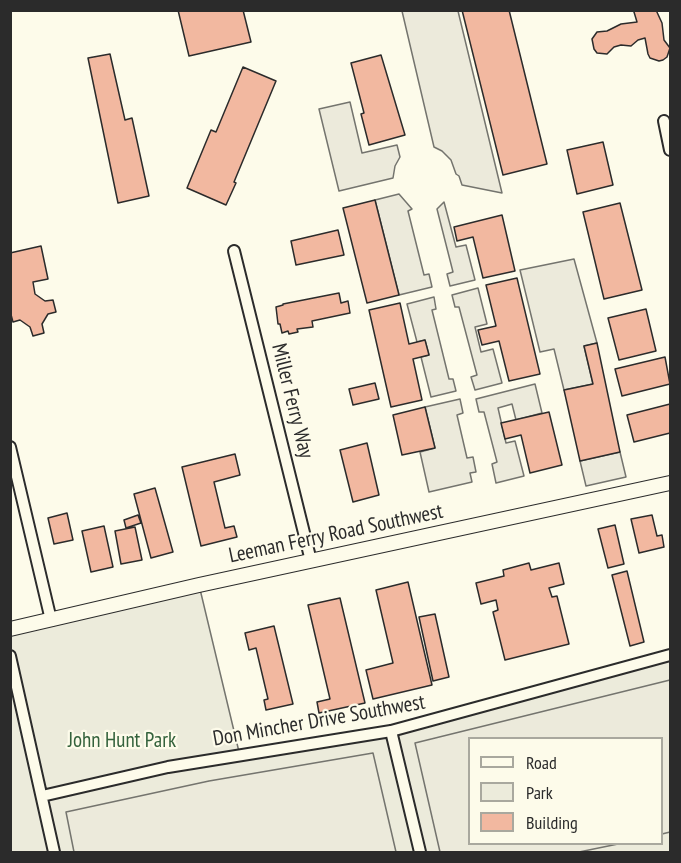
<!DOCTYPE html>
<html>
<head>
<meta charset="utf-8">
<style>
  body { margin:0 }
  #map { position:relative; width:681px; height:863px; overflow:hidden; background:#fdfbea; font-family:"PT Sans Narrow",sans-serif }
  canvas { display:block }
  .frame { position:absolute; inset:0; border:12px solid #2b2b2b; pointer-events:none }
  .legend { position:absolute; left:468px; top:737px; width:195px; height:108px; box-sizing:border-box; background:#fdfbea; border:2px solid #a9a89e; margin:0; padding:8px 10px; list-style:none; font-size:18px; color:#2b2b2b }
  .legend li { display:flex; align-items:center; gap:12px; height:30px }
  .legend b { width:30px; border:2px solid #a9a89e }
</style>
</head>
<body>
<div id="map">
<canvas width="681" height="863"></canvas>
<div class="frame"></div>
<ul class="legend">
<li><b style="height:8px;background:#fdfbea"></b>Road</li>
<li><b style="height:16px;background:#ecebdb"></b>Park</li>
<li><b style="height:16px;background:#f2b8a0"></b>Building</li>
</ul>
</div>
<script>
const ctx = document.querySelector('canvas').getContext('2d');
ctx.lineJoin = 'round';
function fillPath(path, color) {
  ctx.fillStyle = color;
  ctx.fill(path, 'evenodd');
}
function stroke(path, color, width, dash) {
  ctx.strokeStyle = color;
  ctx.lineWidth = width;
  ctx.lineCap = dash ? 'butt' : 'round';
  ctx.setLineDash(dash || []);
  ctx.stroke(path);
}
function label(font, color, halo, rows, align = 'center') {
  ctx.font = font + ' "PT Sans Narrow",sans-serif';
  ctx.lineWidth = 4.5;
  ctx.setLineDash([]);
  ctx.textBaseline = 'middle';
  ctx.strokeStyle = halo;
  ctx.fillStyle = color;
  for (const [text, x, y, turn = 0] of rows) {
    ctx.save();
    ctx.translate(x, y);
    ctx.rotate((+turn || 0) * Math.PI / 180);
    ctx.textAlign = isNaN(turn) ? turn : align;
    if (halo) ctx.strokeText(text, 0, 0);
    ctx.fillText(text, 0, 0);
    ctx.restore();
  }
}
const green = new Path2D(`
  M199,585L240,756L391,731L670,655V852H11L10,629ZM470,738H662V844H470Z`);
const parking = new Path2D(`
  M402,11H458L502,193L462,185L459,176L456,174L451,160L442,151L434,147Z
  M350,102L362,153L397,145L400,157L395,166L393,178L339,191L319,109Z
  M399,194L412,209L408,211L424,275L429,274L432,287L399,295L375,200Z
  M444,202L456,247L466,245L475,280L450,286L447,274L453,272L437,209Z
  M574,259L597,343L584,346L593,384L564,390L554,349L540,352L520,270Z
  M478,288L487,324L475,327L481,352L493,349L502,383L475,390L471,377L477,375L459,307H455L452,295Z
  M434,297L436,309L432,310L449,379H453L456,391L431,397L421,357L429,355L425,340L417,342L407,304Z
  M535,384L542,413L516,420L512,404L498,408L506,443L515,441L524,476L496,483L492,464L497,462L484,412H479L476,399Z
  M460,399L463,413L457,415L467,458L473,457L476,472L470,473L472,482L429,492L420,452L435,448L425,407Z
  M620,452L626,477L586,486L580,461Z
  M670,680V832L662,834V738H470V844H618L579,852H440L415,743Z
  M373,753L396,852H74L66,812L209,781Z`);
const building = new Path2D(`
  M178,10H243L251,42L189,56Z
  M462,10H509L547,164L503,175Z
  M632,10H656L662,23L664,40L670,48L667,57L663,60L659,61L650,58L648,54L645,38L638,40L631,46L621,45L614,47L607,54L597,53L594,49L592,39L597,32L607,31L621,24L637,22L634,12Z
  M110,54L125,120L132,118L149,196L118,203L88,58Z
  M381,55L405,135L369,145L361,114L364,113L351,63Z
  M243,67L276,81L234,182L236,183L226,205L187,188L211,130L216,132Z
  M603,142L613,185L577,194L567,150Z
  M375,200L399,295L367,303L343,208Z
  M620,203L642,290L604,299L583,212Z
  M502,215L515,271L483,278L473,237L457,241L454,227Z
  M338,230L344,255L296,265L291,241Z
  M41,246L48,279L33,282L35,294L45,301L53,300L56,312L48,314L42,324L44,333L33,336L30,327L20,320L13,322L10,311V253Z
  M517,278L540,374L509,381L499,341L482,345L478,330L496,326L486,285Z
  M339,293L341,303L348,301L350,313L312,321L313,327L297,329L298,332L289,334L288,331L282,333L280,324H278L276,307L283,305V304Z
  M400,303L409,344L425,340L429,355L413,359L422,400L391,407L369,310Z
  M646,309L656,351L619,360L608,318Z
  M597,343L620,452L580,461L564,390L593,384L584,346Z
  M665,357L670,384L622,396L615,369Z
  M375,383L379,399L353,405L349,389Z
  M670,404V433L634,442L627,415Z
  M425,407L435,448L402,455L393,415Z
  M549,412L562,465L530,473L521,435L505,439L501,423Z
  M367,443L379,495L353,502L340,450Z
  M235,454L240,475L214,482L225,528L234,526L237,537L201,546L182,467Z
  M155,488L173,552L151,558L134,494Z
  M67,513L73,540L54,544L48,518Z
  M138,515L141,523L126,528L124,520Z
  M652,515L657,536L662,535L664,547L639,553L631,519Z
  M615,525L624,564L608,568L598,529Z
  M104,526L113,567L91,572L82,531Z
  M135,527L142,560L121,564L115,531Z
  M529,563L531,570L559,563L564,584L549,588L552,597L557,596L569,644L505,660L493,612L498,610L496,600L481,604L476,583L504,576L503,570Z
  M627,571L644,642L630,646L612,575Z
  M408,582L432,685L373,699L366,670L393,663L376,590Z
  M340,598L365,703L319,713L317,702L330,699L308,605Z
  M435,614L449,677L433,681L419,617Z
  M274,626L293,704L266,710L264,700L268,699L256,648L249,650L245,633Z`);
const minor = new Path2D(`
  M664,121L670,150
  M234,251L311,561
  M10,447L51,620
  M10,656L54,852
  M391,731L420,852
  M42,796L168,767L391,731L670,655`);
const tertiary = new Path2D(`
  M10,629L199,585L670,483`);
const streetNames = [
  ["Miller Ferry Way",292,401,76],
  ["Leeman Ferry Road Southwest",336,534,-12],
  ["Don Mincher Drive Southwest",319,721,-10]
];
const parkNames = [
  ["John Hunt Park",122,741]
];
fillPath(green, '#ecebdb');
stroke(green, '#74746e', 1.5);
fillPath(parking, '#eceadb');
stroke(parking, '#74746e', 1.5);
fillPath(building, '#f2b8a0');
stroke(building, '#2b2b2b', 1.5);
stroke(minor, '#2b2b2b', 14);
stroke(tertiary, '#2b2b2b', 16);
stroke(minor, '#fdfbea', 10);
stroke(tertiary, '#fdfbea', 14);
label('21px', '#2b2b2b', '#fdfbea', streetNames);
label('21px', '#34623c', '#fdfbea', parkNames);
</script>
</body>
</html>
